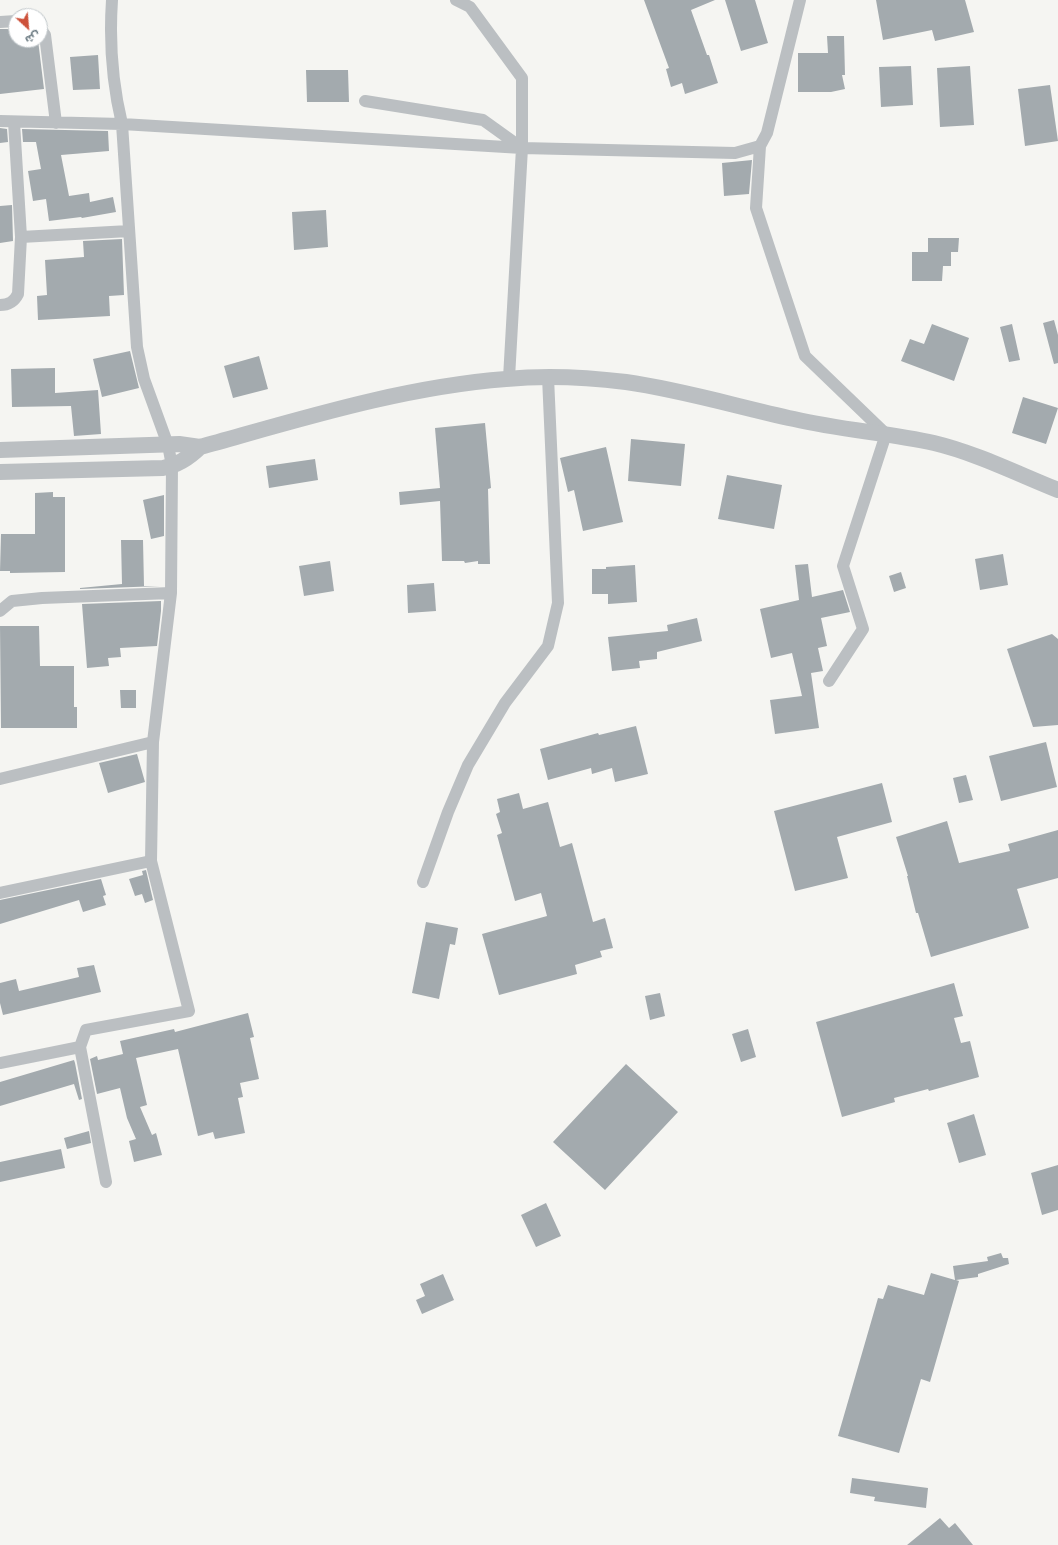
<!DOCTYPE html>
<html>
<head>
<meta charset="utf-8">
<style>
  body { margin:0 }
  #map { position:relative; width:1058px; height:1545px; overflow:hidden; background:#f5f5f2; font-family:"Archivo Narrow","Noto Sans Arabic",sans-serif }
  canvas { display:block }
  .north { position:absolute; left:8px; top:8px; width:40px; height:40px; box-sizing:border-box; background:#fff; border:1px solid #c3c9cc; border-radius:50%; rotate:154deg; font-size:11px; font-weight:700; line-height:16px; text-align:center; color:#68777f }
  .north::after { content:''; display:block; margin:auto; width:14px; height:18px; background:#cd513a; clip-path:polygon(50% 0,100% 100%,50% 72%,0 100%) }
</style>
</head>
<body>
<div id="map">
<canvas width="1058" height="1545"></canvas>
<div class="north">ش</div>
</div>
<script>
const ctx = document.querySelector('canvas').getContext('2d');
ctx.lineJoin = 'round';
function fillPath(path, color) {
  ctx.fillStyle = color;
  ctx.fill(path, 'evenodd');
}
function stroke(path, color, width, dash) {
  ctx.strokeStyle = color;
  ctx.lineWidth = width;
  ctx.lineCap = dash ? 'butt' : 'round';
  ctx.setLineDash(dash || []);
  ctx.stroke(path);
}
const building = new Path2D(`
  M644,0H715L691,10L707,55H709L718,83L685,94L682,83L671,87L666,69L669,68Z
  M725,0H755L768,43L741,51Z
  M876,0H965L974,32L935,41L932,30L883,40Z
  M0,29H16V40H38L44,89L0,94Z
  M827,36H844L845,75H842L845,89L831,92H798V53H828Z
  M98,55L100,89L73,90L70,57Z
  M911,66L913,105L881,107L879,67Z
  M970,66L974,125L940,127L937,68Z
  M306,70H348L349,102H307Z
  M1050,85L1058,141L1025,146L1018,89Z
  M0,128L7,129L8,142L0,143Z
  M22,129L108,131L109,151L61,155L69,196L89,193L90,202L113,197L116,212L82,218L81,217L49,221L46,199L33,201L28,171L41,169L36,142H23Z
  M752,160L749,194L724,196L722,163Z
  M12,205L13,241L0,243V206Z
  M326,210L328,247L294,250L292,212Z
  M928,238H959L958,252H951V266H943L942,281H912V252H928Z
  M122,239L124,295L109,296L110,316L38,320L37,296L47,295L45,260L84,257L83,241Z
  M1054,320L1058,335V363L1054,364L1043,323Z
  M932,324L969,338L954,381L901,361L910,339L924,344Z
  M1012,324L1020,360L1009,362L1000,327Z
  M130,351L139,388L102,397L93,359Z
  M259,356L268,389L233,398L224,366Z
  M55,368V393L98,390L101,434L74,436L71,406L12,407L11,369Z
  M1023,397L1058,408L1046,444L1012,433Z
  M485,423L491,488L488,489L490,564H478V561L465,563L464,561H442L440,501L400,505L399,492L440,488L435,428Z
  M631,439L685,444L681,486L628,481Z
  M606,447L623,522L583,531L574,490L568,492L560,458Z
  M315,459L318,480L269,488L266,466Z
  M727,475L782,485L774,529L718,519Z
  M53,492V497H65V572L10,573V571H0L1,534H35V493Z
  M164,495V536L151,539L143,500Z
  M121,540H143L144,586H160L80,589V588L122,584Z
  M1003,554L1008,585L980,590L975,559Z
  M330,561L334,591L304,596L299,566Z
  M808,564L812,597L843,590L850,612L821,618L827,646L818,648L823,671L811,673L819,728L775,734L770,700L802,696L792,653L771,658L760,609L799,600L795,565Z
  M635,565L637,602L608,604V594H592V569H606V567Z
  M901,572L906,588L894,592L889,576Z
  M434,583L436,611L408,613L407,585Z
  M161,601V611L157,646L120,648L121,657L108,658L109,666L87,668L82,604Z
  M697,618L702,641L657,652V659L639,661L640,668L612,671L608,637L668,631L667,625Z
  M0,626H39L40,666H74V707H77V728H1Z
  M1052,634L1058,639V725L1033,727L1007,649Z
  M120,690H136V708H121Z
  M636,726L648,774L615,782L612,768L592,774L591,768L548,780L540,749L598,733L599,735Z
  M1046,742L1057,787L1001,801L989,756Z
  M137,754L145,782L108,793L99,763Z
  M966,775L973,800L959,803L953,778Z
  M882,783L892,822L837,837L848,878L795,891L774,811Z
  M519,793L523,809L548,802L560,847L572,843L593,922L605,918L613,948L600,951L602,957L575,965L577,974L499,995L482,934L547,916L541,893L515,901L497,835L502,833L496,814L500,812L497,799Z
  M947,821L959,863L1010,851L1008,844L1058,830V878L1017,889L1029,928L931,957L918,913H916L907,876H908L896,837Z
  M146,870L153,900L145,903L142,894L135,896L129,879L143,875L142,871Z
  M101,879L106,895L103,896L106,905L83,912L79,900L0,924V900Z
  M426,922L458,928L455,945L450,944L439,999L412,993Z
  M94,965L101,992L3,1015L0,1003V983L16,979L19,991L79,977L77,968Z
  M954,983L963,1016L954,1018L961,1043L970,1041L979,1077L929,1091L928,1089L894,1098L895,1102L842,1117L816,1022Z
  M660,993L665,1016L650,1020L645,996Z
  M248,1013L254,1037L250,1038L259,1079L240,1083L243,1097L238,1098L245,1133L215,1139L213,1132L198,1136L178,1049L136,1058L147,1105L140,1107L152,1135L156,1133L162,1155L134,1162L129,1141L136,1139L127,1118L120,1088L97,1094L90,1059L97,1056L98,1060L123,1054L120,1041L174,1029L175,1032Z
  M748,1029L756,1057L741,1062L732,1034Z
  M74,1060L75,1063L82,1099L79,1100L74,1084L0,1106V1082Z
  M626,1064L678,1112L605,1190L553,1142Z
  M974,1114L986,1155L959,1163L947,1123Z
  M89,1131L91,1143L67,1149L64,1138Z
  M61,1149L65,1168L0,1182V1162Z
  M1058,1165V1210L1042,1215L1031,1173Z
  M546,1203L561,1236L536,1247L521,1215Z
  M1001,1253L1003,1258H1008L1009,1264L978,1274V1277L956,1280L959,1281L930,1382L921,1379L899,1453L838,1436L878,1298L883,1299L888,1285L924,1295L931,1273L955,1280L953,1266L988,1261L987,1257Z
  M443,1274L454,1300L422,1314L416,1300L425,1296L420,1284Z
  M852,1478L928,1488L926,1508L874,1501L875,1497L850,1493Z
  M940,1518L949,1528L955,1523L973,1545H907Z`);
const minor = new Path2D(`
  M456,0L470,7L522,78V148L509,378
  M0,22L16,21
  M40,28L45,35L56,123
  M365,101L483,120L522,148
  M0,121L122,124L522,148L735,153L760,146L767,133L800,0
  M14,122L21,237L129,231
  M760,146L756,208L805,356L886,434L843,566L863,629L829,681
  M0,305C9,305 14,302 18,294L21,237
  M0,611L12,601L42,598L171,593
  M0,779L153,742L171,593L172,466L168,445L144,379L137,347L122,124C112,82 109,44 112,0
  M423,882L448,812L468,765L505,703L548,646L558,603L548,377
  M0,893L151,861
  M0,1063L80,1047
  M106,1182L80,1047L86,1030L189,1011L151,861L153,742`);
const tertiary = new Path2D(`
  M0,450L179,444L200,447C301,419 402,387 506,379C546,375 586,377 626,382C683,390 738,407 794,419C841,430 888,433 934,443C976,453 1018,474 1058,490
  M0,472L163,468C178,465 189,458 200,447`);
fillPath(building, '#a3aaae');
stroke(minor, '#bbbfc2', 12);
stroke(tertiary, '#bbbfc2', 16);
</script>
</body>
</html>
